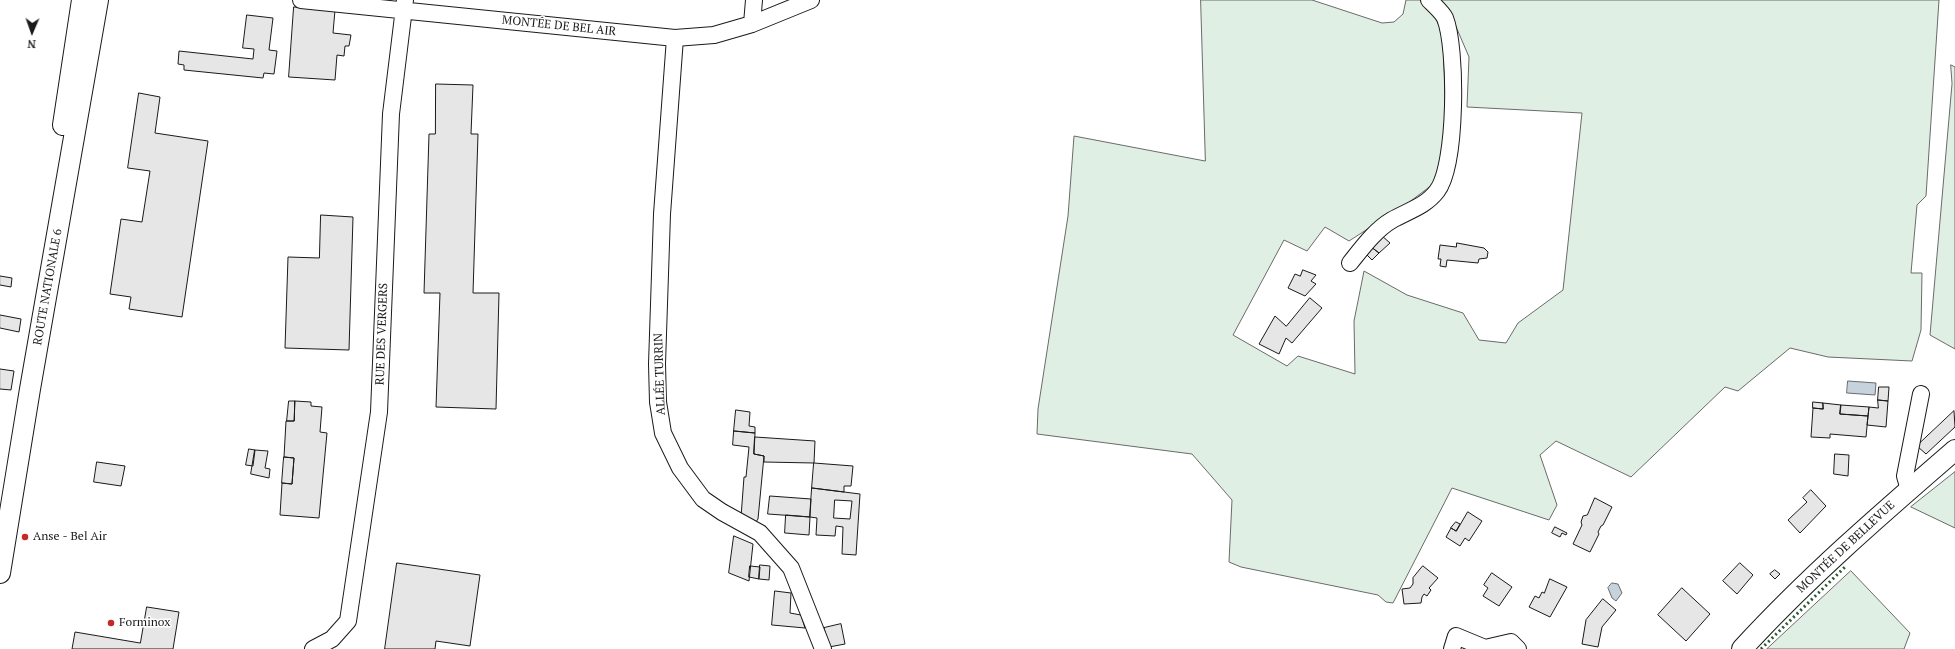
<!DOCTYPE html>
<html>
<head>
<meta charset="utf-8">
<style>
  body { margin:0 }
  #map { position:relative; width:1955px; height:649px; overflow:hidden; background:#fff; font-family:"PT Serif",serif }
  canvas { display:block }
  .north { position:absolute; left:12px; top:12px; width:40px; height:40px; -webkit-text-stroke:3px #fff; paint-order:stroke; rotate:182deg; font-size:11px; font-weight:700; line-height:16px; text-align:center; color:#1a1a1a }
  .north::after { content:''; display:block; margin:auto; width:14px; height:18px; background:#1a1a1a; clip-path:polygon(50% 0,100% 100%,50% 72%,0 100%) }
</style>
</head>
<body>
<div id="map">
<canvas width="1955" height="649"></canvas>
<div class="north">N</div>
</div>
<script>
const ctx = document.querySelector('canvas').getContext('2d');
ctx.lineJoin = 'round';
function fillPath(path, color) {
  ctx.fillStyle = color;
  ctx.fill(path, 'evenodd');
}
function stroke(path, color, width, dash) {
  ctx.strokeStyle = color;
  ctx.lineWidth = width;
  ctx.lineCap = dash ? 'butt' : 'round';
  ctx.setLineDash(dash || []);
  ctx.stroke(path);
}
function label(font, color, halo, rows, align = 'center') {
  ctx.font = font + ' "PT Serif",serif';
  ctx.lineWidth = 3;
  ctx.setLineDash([]);
  ctx.textBaseline = 'middle';
  ctx.strokeStyle = halo;
  ctx.fillStyle = color;
  for (const [text, x, y, turn = 0] of rows) {
    ctx.save();
    ctx.translate(x, y);
    ctx.rotate((+turn || 0) * Math.PI / 180);
    ctx.textAlign = isNaN(turn) ? turn : align;
    if (halo) ctx.strokeText(text, 0, 0);
    ctx.fillText(text, 0, 0);
    ctx.restore();
  }
}
const green = new Path2D(`
  M1201,0H1312L1382,23L1394,22L1403,14L1406,0H1420L1436,19L1443,35L1446,131L1441,162L1432,185L1408,203L1349,241L1325,227L1307,251L1284,240L1233,335L1287,366L1298,356L1355,374L1354,321L1364,271L1407,295L1463,313L1479,340L1506,343L1518,323L1563,290L1582,113L1467,107L1469,57L1448,8L1440,0H1939L1926,196L1917,205L1911,273H1922L1921,330L1912,361L1828,357L1790,348L1738,391L1725,387L1631,477L1556,441L1540,455L1557,505L1549,520L1452,488L1393,603L1386,602L1378,595L1241,567L1229,562L1232,500L1192,454L1037,434L1038,409L1068,216L1074,136L1205,161Z
  M1951,65L1955,67V349L1930,335L1952,84Z
  M1955,472V528L1911,507Z
  M1851,571L1910,633L1904,649H1767Z`);
const water = new Path2D(`
  M1848,381L1876,383L1875,395L1847,393Z
  M1612,583L1618,584L1622,593L1616,601L1612,598L1608,588Z`);
const building = new Path2D(`
  M294,7L335,10L333,33L351,35L349,46H345L344,56L337,55L335,80L289,77Z
  M247,15L273,18L269,50L277,51L274,74L264,73L263,78L184,70V65L178,64L179,51L253,59L254,49L243,48Z
  M436,84L473,85L471,134H478L473,293H499L496,409L436,407L440,293H424L429,134H435Z
  M139,93L160,97L155,133L208,141L182,317L129,309L131,297L110,294L121,219L142,222L150,171L128,168Z
  M321,215L353,217L349,350L285,348L288,257L319,258Z
  M1381,235L1390,243L1379,253L1370,246Z
  M1457,243L1484,248L1488,252L1487,258L1479,259L1478,263L1447,260L1446,267L1440,266L1441,259H1438L1440,245L1456,247Z
  M1370,246L1379,253L1372,260L1364,252Z
  M1303,270L1316,275L1311,281L1316,284L1305,296L1288,288L1295,274L1300,276Z
  M0,276L12,278L11,287L0,285Z
  M1310,298L1322,308L1292,343L1286,338L1279,354L1259,344L1275,316L1286,326Z
  M0,315L21,319L19,332L0,328Z
  M0,369L14,371L11,390L0,389Z
  M1879,387H1889L1888,401L1878,400Z
  M1878,400L1888,401L1886,427L1867,425L1869,407L1878,408Z
  M289,401H295L294,421H287Z
  M295,401L311,402V406L322,407L320,432L327,433L319,518L280,515L282,483L292,484L294,458L284,457L286,421H294Z
  M1813,402L1823,403V409L1813,408Z
  M1823,403L1841,405L1840,414L1868,416L1866,437L1830,434V438L1811,437L1813,408L1823,409Z
  M1841,405L1869,407L1868,416L1840,414Z
  M736,410L750,412L749,426L755,427V433L734,431Z
  M1954,411L1955,427L1926,454L1917,446Z
  M734,431L755,433L754,454L764,456L758,519L756,522L741,517L744,477H746L749,447L733,445Z
  M755,437L815,441L814,463L764,462V456L754,454Z
  M249,449L255,450L253,466L246,465Z
  M255,450L268,451L265,468L270,469L269,478L251,474Z
  M1835,454L1849,455L1848,476L1834,474Z
  M284,457L294,458L292,484L282,483Z
  M97,462L125,466L121,486L94,482Z
  M814,463L853,466L851,486H844V492L812,488Z
  M812,488L860,494L856,555L842,554L843,527L836,526L835,536L816,535L817,518L810,517ZM835,500L852,501L850,519L834,518Z
  M1811,490L1826,506L1800,533L1788,520L1807,502L1803,498Z
  M770,496L811,499L810,517L768,514Z
  M1595,498L1612,507L1603,525L1601,526L1598,532L1599,534L1590,552L1573,544L1582,525L1581,522L1583,516L1587,515Z
  M1468,512L1482,521L1469,541L1465,538L1460,546L1446,537L1451,528L1456,531Z
  M786,515L810,517L809,535L785,533Z
  M1456,522L1460,524L1456,531L1451,528Z
  M1555,527L1567,533L1566,535L1562,533L1560,537L1552,533Z
  M734,536L753,544L749,581L729,573Z
  M397,563L480,575L470,646L436,641L435,649H385Z
  M1740,563L1753,575L1737,594L1723,581Z
  M760,565L770,566L769,580L759,579Z
  M750,566L760,567L759,579L749,577Z
  M1423,566L1438,578L1429,588L1431,590L1427,596L1424,594L1422,597L1421,603L1404,604L1402,589L1410,588L1413,584V578Z
  M1775,570L1780,574L1775,579L1770,574Z
  M1492,573L1512,587L1499,606L1483,596L1488,588L1484,585Z
  M1550,579L1567,587L1550,617L1529,607L1535,596L1539,598L1542,592L1544,593Z
  M1682,588L1710,614L1686,641L1658,615Z
  M775,591L791,593L790,613L801,615L805,628L772,625Z
  M1603,599L1616,610L1602,627L1598,647L1582,644L1586,620Z
  M147,607L179,612L173,649H72L75,632L140,643Z
  M841,624L845,644L829,647L824,628Z`);
const minor = new Path2D(`
  M301,0L675,38L714,35L752,24L811,0
  M752,24L754,0
  M675,38L662,214L657,364L658,402L663,433L680,468L703,499L722,512L760,533L791,568L823,649
  M1350,263C1362,248 1375,230 1392,220C1408,211 1426,206 1437,191C1457,165 1457,48 1445,18C1442,12 1434,5 1429,0
  M1909,490L1905,476L1921,394
  M313,649L332,639L348,621L379,412L391,114L405,0
  M1452,649L1456,636L1485,648L1511,642L1518,649`);
const major = new Path2D(`
  M63,125L82,0
  M0,573L30,389L98,0
  M1742,649C1808,577 1881,514 1955,450`);
const hedge = new Path2D(`
  M1761,649L1846,566`);
const markers = [
  [25,537,4,"#c62828"],
  [111,623,4,"#c62828"]
];
const streetNames = [
  ["MONTÉE DE BEL AIR",559,26,6],
  ["ROUTE NATIONALE 6",48,287,-80],
  ["RUE DES VERGERS",382,334,-88],
  ["ALLÉE TURRIN",660,374,-92],
  ["MONTÉE DE BELLEVUE",1846,547,-43]
];
const poiNames = [
  ["Anse - Bel Air",33,537],
  ["Forminox",119,623]
];
fillPath(green, '#e0efe3');
stroke(green, '#6a6a6a', 1);
fillPath(water, '#c6d2dc');
stroke(water, '#6a6a6a', 1);
fillPath(building, '#e6e6e6');
stroke(building, '#1a1a1a', 1);
stroke(minor, '#1a1a1a', 18);
stroke(major, '#1a1a1a', 22);
stroke(minor, '#fff', 16);
stroke(major, '#fff', 20);
stroke(hedge, '#2b5a34', 3, [2, 3]);
for (const [x, y, r, color] of markers) {
  const dot = new Path2D();
  dot.arc(x, y, r, 0, 2 * Math.PI);
  ctx.fillStyle = color;
  ctx.fill(dot);
  stroke(dot, '#fff', 1.5);
}
label('12px', '#1a1a1a', '#fff', streetNames);
label('12px', '#1a1a1a', '#fff', poiNames, 'left');
</script>
</body>
</html>
